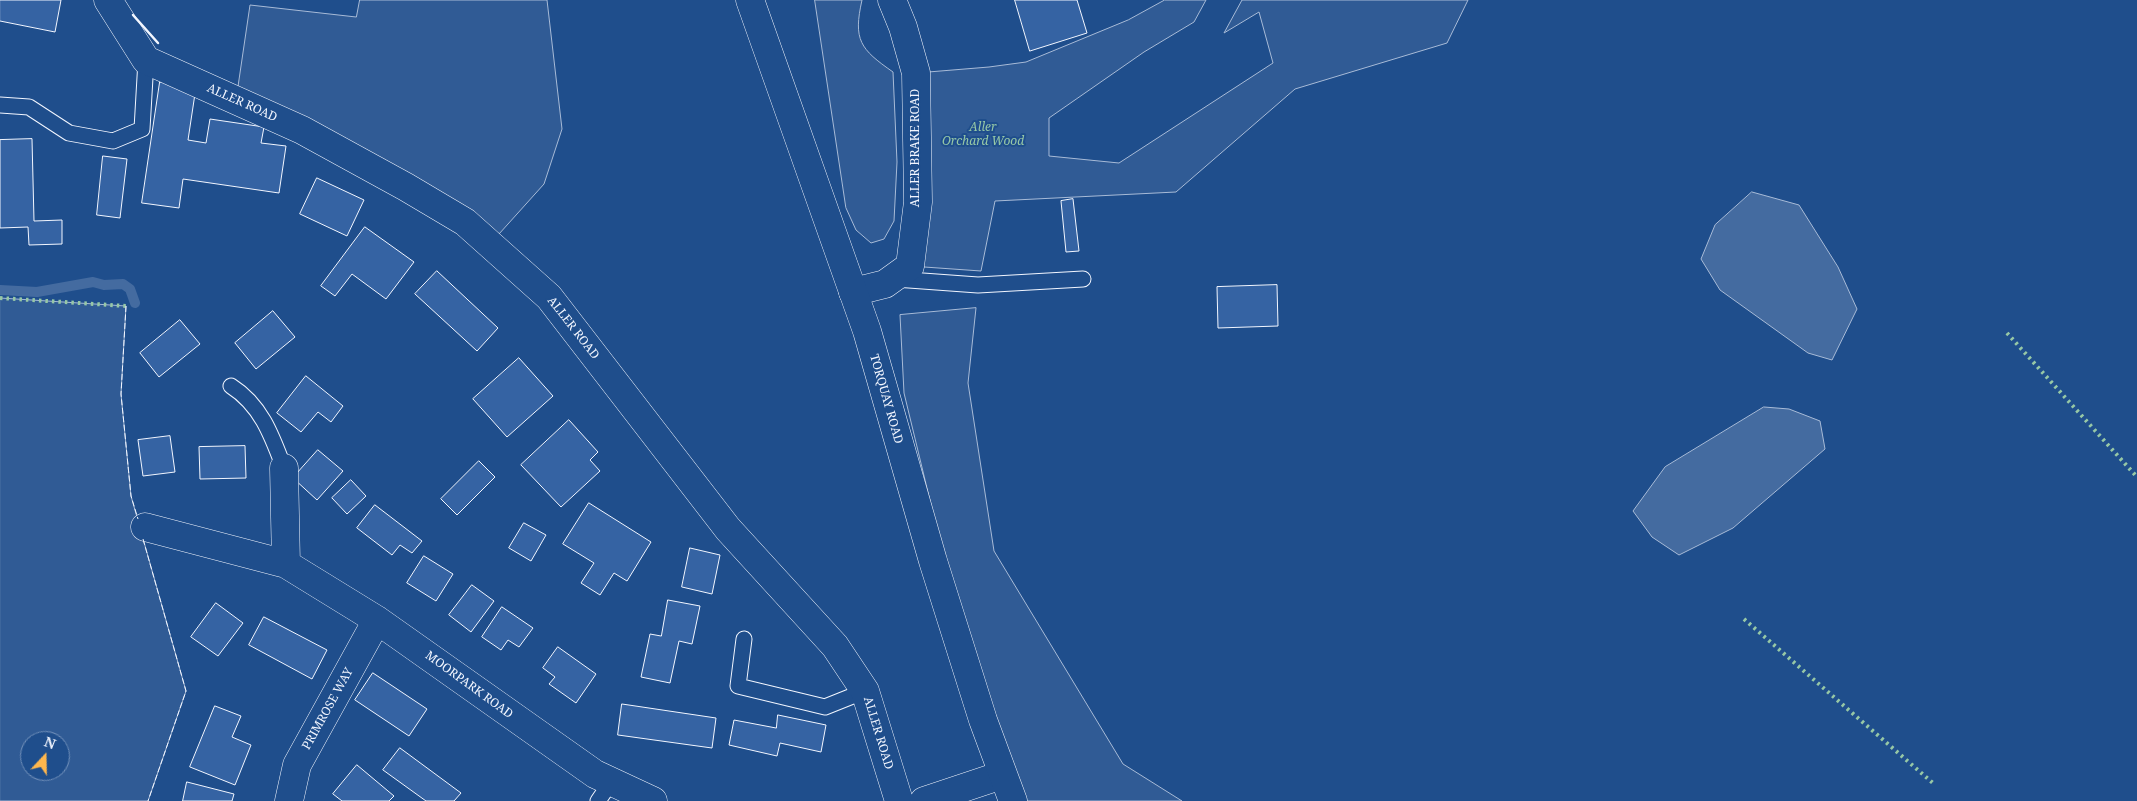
<!DOCTYPE html>
<html>
<head>
<meta charset="utf-8">
<style>
  body { margin:0 }
  #map { position:relative; width:2137px; height:801px; overflow:hidden; background:#1f4e8c; font-family:"Noto Serif",serif }
  canvas { display:block }
  .north { position:absolute; left:20px; top:731px; width:50px; height:50px; box-sizing:border-box; background:#1f4e8c; border:1px solid #7391ba; border-radius:50%; rotate:21deg; font-size:14px; font-weight:700; line-height:20px; text-align:center; color:#f2f6ff }
  .north::after { content:''; display:block; margin:auto; width:18px; height:22px; background:#ffb74d; clip-path:polygon(50% 0,100% 100%,50% 72%,0 100%) }
</style>
</head>
<body>
<div id="map">
<canvas width="2137" height="801"></canvas>
<div class="north">N</div>
</div>
<script>
const ctx = document.querySelector('canvas').getContext('2d');
ctx.lineJoin = 'round';
function fillPath(path, color) {
  ctx.fillStyle = color;
  ctx.fill(path, 'evenodd');
}
function stroke(path, color, width, dash) {
  ctx.strokeStyle = color;
  ctx.lineWidth = width;
  ctx.lineCap = dash ? 'butt' : 'round';
  ctx.setLineDash(dash || []);
  ctx.stroke(path);
}
function label(font, color, halo, rows, align = 'center') {
  ctx.font = font + ' "Noto Serif",serif';
  ctx.lineWidth = 4;
  ctx.setLineDash([]);
  ctx.textBaseline = 'middle';
  ctx.strokeStyle = halo;
  ctx.fillStyle = color;
  for (const [text, x, y, turn = 0] of rows) {
    ctx.save();
    ctx.translate(x, y);
    ctx.rotate((+turn || 0) * Math.PI / 180);
    ctx.textAlign = isNaN(turn) ? turn : align;
    if (halo) ctx.strokeText(text, 0, 0);
    ctx.fillText(text, 0, 0);
    ctx.restore();
  }
}
const green = new Path2D(`
  M360,0H547L562,129L544,184L490,244L236,100L250,5L356,17Z
  M815,0H862C853,40 860,49 893,72L897,162L894,221L884,239L871,243L856,230L846,208Z
  M1165,0H1206L1194,22L1144,52L1049,118V156L1119,163L1273,63L1259,12L1224,33L1242,0H1468L1447,43L1295,89L1176,192L995,201L981,271L910,266L916,73L989,67L1026,62L1128,20Z
  M0,298L126,306L121,394L131,496L186,691L148,801H0ZM30,741H60V771H30Z
  M976,308L968,383L994,551L1123,764L1182,801H1013L983,720L904,393L900,315Z`);
const water = new Path2D(`
  M1752,192L1799,205L1838,267L1857,309L1832,360L1808,353L1720,290L1701,259L1715,225Z
  M1764,407L1789,409L1820,421L1825,449L1733,528L1679,555L1652,537L1633,511L1665,467Z`);
const stream = new Path2D(`
  M0,290L37,292L93,282L104,285L123,284L130,289L135,303`);
const building = new Path2D(`
  M0,0H61L55,32L0,21Z
  M1015,0H1077L1087,33L1030,51Z
  M160,82L196,87L188,140L206,143L210,119L264,127L261,143L286,146L279,193L183,179L179,208L142,203Z
  M32,139L34,221L62,220V244L29,245L28,227L0,228V140Z
  M103,156L127,159L120,218L97,215Z
  M317,178L364,200L347,236L300,214Z
  M1073,199L1079,251L1066,252L1061,201Z
  M365,227L414,262L386,299L352,274L335,296L321,286Z
  M437,271L498,328L477,351L415,294Z
  M1277,285L1278,326L1218,328L1217,287Z
  M273,311L295,337L256,369L235,343Z
  M180,320L200,344L159,377L140,353Z
  M519,358L553,396L507,437L473,399Z
  M306,376L343,406L331,422L318,412L301,432L277,413Z
  M569,420L598,452L590,460L600,471L561,507L521,465Z
  M170,436L175,472L143,476L138,440Z
  M245,446L246,478L200,479L199,447Z
  M318,450L343,471L317,500L293,478Z
  M479,461L495,477L457,515L441,499Z
  M351,480L366,496L347,514L332,498Z
  M589,503L651,542L627,581L614,573L600,595L581,583L594,563L563,544Z
  M375,505L422,541L412,553L400,545L392,555L357,528Z
  M524,523L546,535L531,561L509,548Z
  M690,548L720,555L712,594L682,587Z
  M424,556L453,574L436,601L407,583Z
  M472,585L494,601L471,632L449,615Z
  M668,600L700,606L692,644L679,641L670,683L641,677L650,634L661,636Z
  M216,603L243,623L218,656L191,637Z
  M502,607L533,628L519,647L508,640L501,650L482,637Z
  M264,617L327,650L312,679L249,645Z
  M558,647L596,674L576,703L549,684L555,677L543,668Z
  M373,673L427,709L409,736L355,700Z
  M622,704L716,718L712,748L618,735Z
  M215,706L241,716L232,737L251,745L235,785L190,767Z
  M778,715L826,725L821,752L780,743L777,756L729,745L734,720L776,728Z
  M400,748L461,793L454,801H426L383,770Z
  M357,765L394,796L389,801H342L333,794Z
  M187,782L234,794L232,801H183Z`);
const lane = new Path2D(`
  M0,105L29,107L69,133L113,141L142,129L146,60
  M895,279L978,285L1083,279
  M231,386C261,405 272,436 284,468
  M744,639L738,686L825,707L865,691
  M598,801L611,782`);
const street = new Path2D(`
  M108,0L146,60L302,130L406,187L465,222L549,297L728,529L835,646L865,691L899,801
  M853,292L885,284L910,266L918,202L916,73L903,27L892,0
  M284,468L286,564
  M145,527L286,564L377,620L595,774L653,801
  M289,801L297,765L377,620
  M924,801L1002,775`);
const secondary = new Path2D(`
  M750,0L867,331L933,561L983,720L1013,801`);
const hedge = new Path2D(`
  M0,298L126,306
  M2007,333L2137,477
  M1744,619L1934,784`);
const fence = new Path2D(`
  M126,306L121,394L131,496L138,519
  M143,539L186,691L148,801`);
const wall = new Path2D(`
  M133,15L158,43`);
const streetNames = [
  ["ALLER ROAD",242,103,24],
  ["ALLER BRAKE ROAD",916,148,-90],
  ["ALLER ROAD",573,328,52],
  ["TORQUAY ROAD",886,399,74],
  ["MOORPARK ROAD",469,685,36],
  ["PRIMROSE WAY",328,709,-61],
  ["ALLER ROAD",878,733,73]
];
const parkNames = [
  ["Aller",983,128],
  ["Orchard Wood",983,142]
];
fillPath(green, '#305b95');
stroke(green, '#a8bbd7', 1);
fillPath(water, '#446ba0');
stroke(water, '#a8bbd7', 1);
stroke(stream, '#446ba0', 10);
fillPath(building, '#3563a3');
stroke(building, '#f2f6ff', 1);
stroke(lane, '#f2f6ff', 17);
stroke(street, '#f2f6ff', 29);
stroke(secondary, '#f2f6ff', 29);
stroke(lane, '#1f4e8c', 15);
stroke(street, '#1f4e8c', 28);
stroke(secondary, '#1f4e8c', 28);
stroke(hedge, '#97c8a6', 4, [2.5, 4]);
stroke(fence, '#f2f6ff', 1, [6, 2.5]);
stroke(wall, '#f2f6ff', 2.5);
label('12px', '#f2f6ff', '#1f4e8c', streetNames);
label('italic 12px', '#97c8a6', '#1f4e8c', parkNames);
</script>
</body>
</html>
